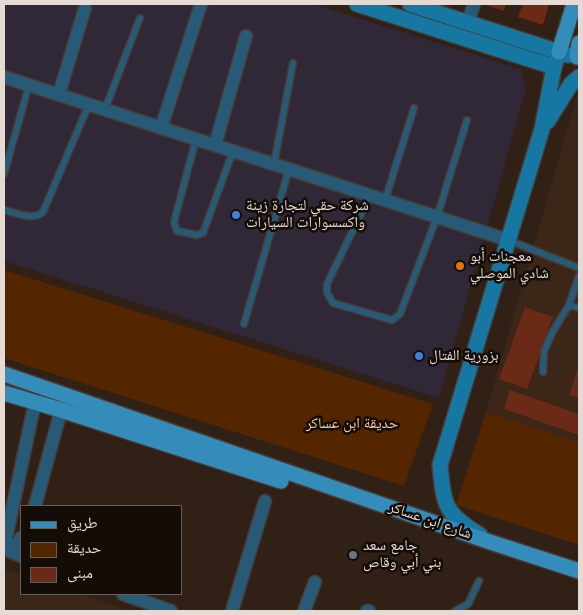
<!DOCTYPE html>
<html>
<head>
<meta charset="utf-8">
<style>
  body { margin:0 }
  #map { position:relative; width:583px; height:615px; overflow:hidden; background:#302016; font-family:"DM Sans","Noto Naskh Arabic",sans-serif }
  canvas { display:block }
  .frame { position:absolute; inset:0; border:5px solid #e6dbd4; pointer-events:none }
  .legend { position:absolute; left:20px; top:505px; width:162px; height:90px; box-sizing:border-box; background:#130c07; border:1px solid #675f59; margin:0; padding:6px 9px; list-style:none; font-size:15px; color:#e6dbd4 }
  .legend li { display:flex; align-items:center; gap:10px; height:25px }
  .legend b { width:25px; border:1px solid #675f59 }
</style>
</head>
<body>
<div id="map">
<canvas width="583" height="615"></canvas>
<div class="frame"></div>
<ul class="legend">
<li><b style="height:6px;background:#338cba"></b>طريق</li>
<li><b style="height:14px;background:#532600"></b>حديقة</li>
<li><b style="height:14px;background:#6b2a16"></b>مبنى</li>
</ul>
</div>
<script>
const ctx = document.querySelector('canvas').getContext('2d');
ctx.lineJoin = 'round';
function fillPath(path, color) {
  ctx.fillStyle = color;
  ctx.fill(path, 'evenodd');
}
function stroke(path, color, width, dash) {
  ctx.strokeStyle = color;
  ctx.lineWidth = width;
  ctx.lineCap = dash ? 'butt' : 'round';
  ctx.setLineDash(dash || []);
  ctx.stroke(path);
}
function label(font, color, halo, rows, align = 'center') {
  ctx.font = font + ' "DM Sans","Noto Naskh Arabic",sans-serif';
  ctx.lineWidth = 5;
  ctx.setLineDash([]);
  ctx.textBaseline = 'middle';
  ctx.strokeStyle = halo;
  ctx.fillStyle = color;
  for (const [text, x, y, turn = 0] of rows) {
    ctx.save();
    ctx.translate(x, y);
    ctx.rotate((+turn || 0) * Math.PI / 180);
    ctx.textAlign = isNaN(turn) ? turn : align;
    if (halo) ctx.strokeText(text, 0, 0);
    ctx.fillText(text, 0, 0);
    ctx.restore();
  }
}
const built = new Path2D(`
  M579,88V442L486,412Z
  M4,569L21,575V594H79L132,611H4Z`);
const industrial = new Path2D(`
  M4,4H314L520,69L526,88L439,398L4,261Z`);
const green = new Path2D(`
  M4,270L433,404L404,486L4,358Z
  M486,412L579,442V545L456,505Z`);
const building = new Path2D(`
  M483,4H506L504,11Z
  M523,4H549L543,25L518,17Z
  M525,307L553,317L527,389L499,379Z
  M579,365V398L569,395Z
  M510,390L579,414V435L504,409Z`);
const lane = new Path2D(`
  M105,109L140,18
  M196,139L174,222L177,231L197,235L203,233L233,151
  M274,164L293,63
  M4,174L29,85
  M370,195L327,284V293L333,303L392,320L400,314L437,217L467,120
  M385,200L414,108
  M4,210C16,213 33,221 43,212L89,104
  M508,240L579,268
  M569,305L579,276
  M244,324L289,169
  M543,372L544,351L553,331L569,305L579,308
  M455,611L468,604L479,581`);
const street = new Path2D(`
  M468,22L474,4
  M4,77L508,240
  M59,94L85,8
  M161,128L201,4
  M215,145L246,36
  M35,506L61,410
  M11,552L21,538
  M21,556L11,552L6,538L35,402
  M123,594L171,611
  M232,611L265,501
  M304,611L315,582
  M367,611H369`);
const secondary = new Path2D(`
  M357,4L554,67
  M410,4L568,55
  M547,122L571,84L579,77
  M480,535C444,513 444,506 440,465L542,129L554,67L559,52`);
const primary = new Path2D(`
  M559,52L574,4
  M577,57L579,43
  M4,374L490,542L579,571
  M4,393L61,410L281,481`);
const markers = [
  [236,215,5,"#3f7fe0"],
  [460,266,5,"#e8710a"],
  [419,356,5,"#3f7fe0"],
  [353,555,5,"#6b7280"]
];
const poiNames = [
  ["شركة حقي لتجارة زينة",246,206],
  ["واكسسوارات السيارات",246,223],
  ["معجنات أبو",470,257],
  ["شادي الموصلي",470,274],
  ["بزورية الفتال",429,356],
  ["جامع سعد",363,546],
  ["بني أبي وقاص",363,563]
];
const parkNames = [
  ["حديقة ابن عساكر",352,424]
];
const streetNames = [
  ["شارع ابن عساكر",430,521,19]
];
fillPath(built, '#3b2617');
fillPath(industrial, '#302737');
fillPath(green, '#532600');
fillPath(building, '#6b2a16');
stroke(lane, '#493a31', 9);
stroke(street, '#493a31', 15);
stroke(secondary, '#493a31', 18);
stroke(primary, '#493a31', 18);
stroke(lane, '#265a76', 6);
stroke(street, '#265a76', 12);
stroke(secondary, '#1677a3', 15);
stroke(primary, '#338cba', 15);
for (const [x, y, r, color] of markers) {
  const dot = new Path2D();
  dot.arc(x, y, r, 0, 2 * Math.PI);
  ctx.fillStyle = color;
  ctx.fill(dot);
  stroke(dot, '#130c07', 2);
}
label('15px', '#e6dbd4', '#130c07', poiNames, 'left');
label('15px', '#fdc8a5', '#130c07', parkNames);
label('15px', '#e6dbd4', '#130c07', streetNames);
</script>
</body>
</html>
